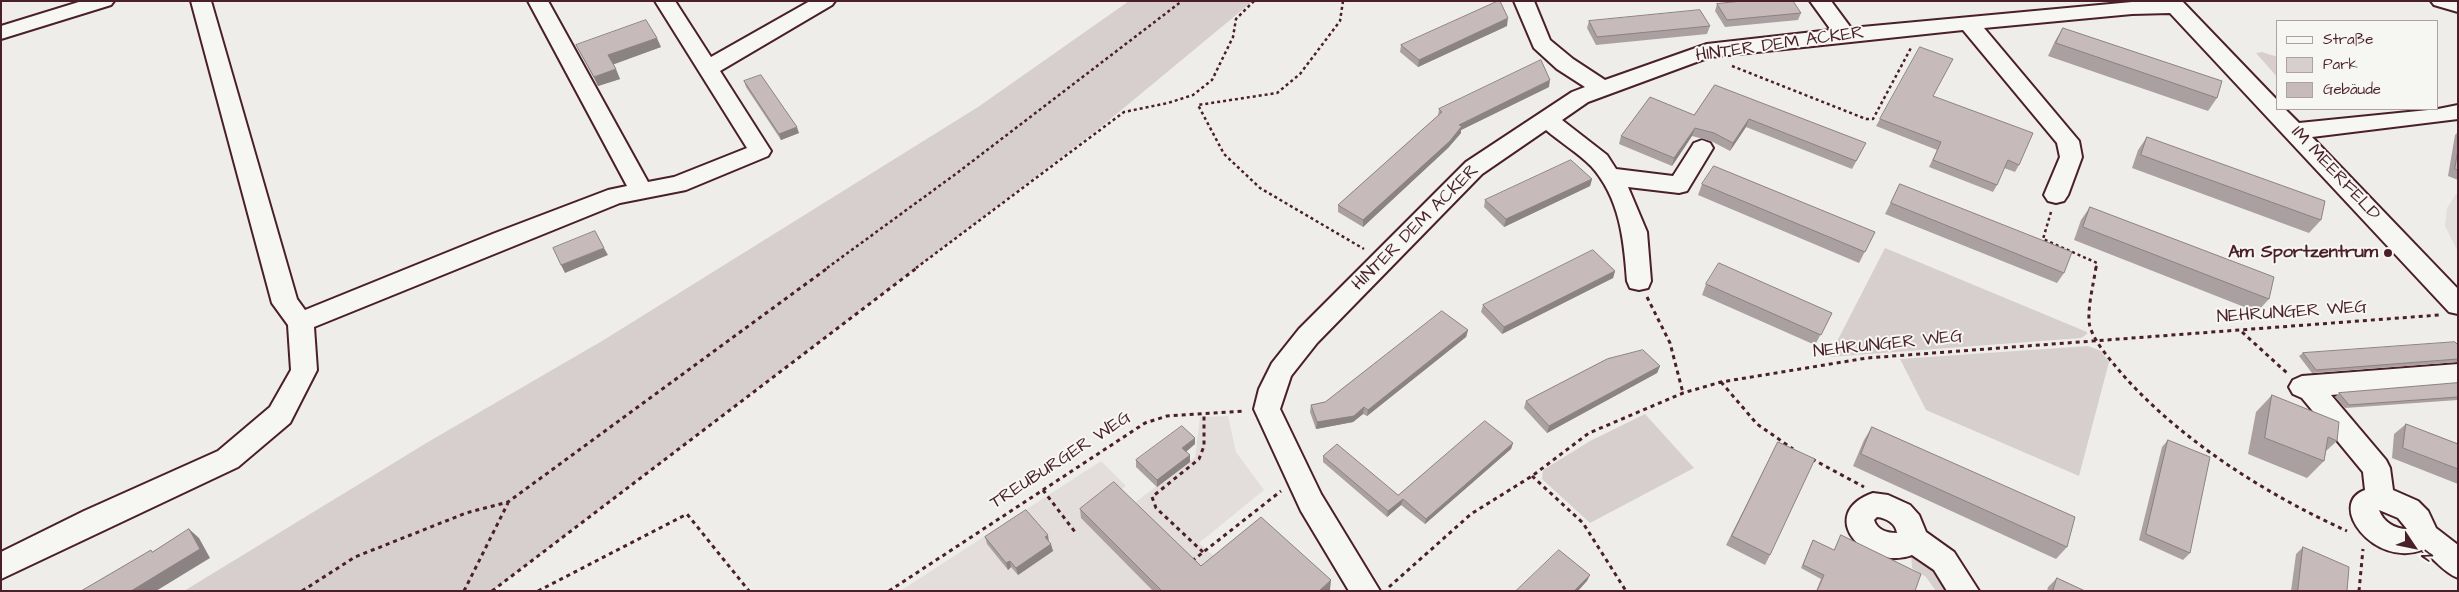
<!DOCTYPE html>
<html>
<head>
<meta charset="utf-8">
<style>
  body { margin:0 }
  #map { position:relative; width:2459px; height:592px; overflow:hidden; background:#efedea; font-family:"Architects Daughter",sans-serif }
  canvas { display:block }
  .frame { position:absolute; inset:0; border:2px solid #4a1f2b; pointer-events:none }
  .legend { position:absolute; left:2276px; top:20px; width:162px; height:90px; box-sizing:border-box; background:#f6f6f2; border:1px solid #b1a0a2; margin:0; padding:6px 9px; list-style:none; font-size:15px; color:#4a1f2b }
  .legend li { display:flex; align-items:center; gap:10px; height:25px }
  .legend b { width:25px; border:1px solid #b1a0a2 }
  .north { position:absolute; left:2389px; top:522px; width:50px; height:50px; -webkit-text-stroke:4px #f6f6f2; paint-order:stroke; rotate:124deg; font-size:14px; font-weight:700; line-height:20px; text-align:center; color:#4a1f2b }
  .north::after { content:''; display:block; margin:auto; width:18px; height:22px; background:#4a1f2b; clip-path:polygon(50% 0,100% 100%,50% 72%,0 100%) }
</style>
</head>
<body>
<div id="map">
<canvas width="2459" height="592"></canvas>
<div class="frame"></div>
<ul class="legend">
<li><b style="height:6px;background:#f6f6f2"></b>Straße</li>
<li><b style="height:14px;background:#d7cfce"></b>Park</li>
<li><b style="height:14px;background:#c6babb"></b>Gebäude</li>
</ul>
<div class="north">N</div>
</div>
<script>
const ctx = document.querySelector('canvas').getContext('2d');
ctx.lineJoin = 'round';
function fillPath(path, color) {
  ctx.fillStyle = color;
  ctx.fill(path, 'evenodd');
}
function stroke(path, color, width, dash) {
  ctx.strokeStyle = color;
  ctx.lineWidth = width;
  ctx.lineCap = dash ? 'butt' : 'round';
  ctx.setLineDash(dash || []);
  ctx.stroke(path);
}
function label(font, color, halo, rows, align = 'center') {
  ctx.font = font + ' "Architects Daughter",sans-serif';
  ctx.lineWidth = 4;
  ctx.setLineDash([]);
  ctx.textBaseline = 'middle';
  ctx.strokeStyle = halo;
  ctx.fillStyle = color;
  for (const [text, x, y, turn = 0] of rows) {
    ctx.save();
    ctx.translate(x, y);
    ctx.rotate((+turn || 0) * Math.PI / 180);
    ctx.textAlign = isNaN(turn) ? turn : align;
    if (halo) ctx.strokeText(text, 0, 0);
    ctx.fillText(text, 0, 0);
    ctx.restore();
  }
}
const built = new Path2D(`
  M2456,194H2458V252L2445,226L2447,208Z
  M1228,416L1236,452L1264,490L1199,543L1216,558L1261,524L1332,591H900L1101,461L1126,486L1119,491L1133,504L1195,457L1200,417Z`);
const green = new Path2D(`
  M1129,1H1253L1096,131L492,591H184L428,442L602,341L978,107Z
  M2262,52L2278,57V78L2256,53Z
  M1885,248L2087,332V334L2081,338L1829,357Z
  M2088,346L2101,351L2109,362L2079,476L1926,410L1900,359Z
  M1645,414L1694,468L1590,523L1542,479L1543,470L1590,441Z
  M1911,554L1922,557L1956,591H1936L1926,577L1912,568Z`);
const pathFar1 = new Path2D(`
  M1343,1L1340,21L1300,74L1277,93L1198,105L1224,154L1260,188L1364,249
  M1732,66L1866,119H1873L1912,46
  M2051,212L2043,239L2097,263L2096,268
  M827,268L957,173L1182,1
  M916,268L1124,112L1168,103L1193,95L1212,80L1233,37L1236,19L1254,1`);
const path = new Path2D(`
  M2096,267C2094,282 2086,312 2090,327C2095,342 2107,356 2117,368C2175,437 2265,494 2347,531
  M1647,297L1670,343L1683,393
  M2242,332L2287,373
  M1721,382L1757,424L1793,449
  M1812,459L1864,487
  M1532,476L1583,523L1626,591
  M1043,490L1075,532
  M1203,552L1156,508L1152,497L1199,459L1204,446V413
  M1192,561L1281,491
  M1389,587L1471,514L1532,476L1589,433L1683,393L1721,382L1867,358L2439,315
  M302,591L355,557L466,513L508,502L829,267
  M464,591L508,503
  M492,591L918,267
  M538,591L687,514L749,591
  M889,591L1145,423L1167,416L1244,411
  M2359,591L2363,549`);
const minor = new Path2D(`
  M82,1H114L111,5L1,39V26Z
  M191,1H211L297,299L305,310L495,233L608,190L627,186L528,1H548L648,182L674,177L747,148L655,1H675L711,57L810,1H835L832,5L720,71L771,151L768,156L686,190L620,203L314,327L317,370L290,423L238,467L1,579V552L84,511L218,451L270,407L291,370L288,325L272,303Z
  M1514,1H1534L1550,40L1573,59L1605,80L1707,44L1831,30L1810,1H1831L1851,28L2132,2L2182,1L2278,101V109H2285L2299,123L2438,109L2458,105V119L2312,137L2458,289V314L2449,312L2170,13L2132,14L1984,28L2079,141L2082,157L2068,195L2064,201L2056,203L2048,201L2044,195L2060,157L2057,143L1963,30L1710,57L1588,102L1562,120L1607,155L1616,169L1673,176L1694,143L1702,140L1710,143L1713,148L1687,191L1679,193L1628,187L1647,232L1651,281L1648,288L1639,290L1630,288L1627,281C1624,240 1620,198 1591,166C1578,153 1560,142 1546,130L1482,174L1317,343L1291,376L1280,409L1321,494L1380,591H1349L1301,511L1254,409L1259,389L1272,363L1299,329L1466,162L1572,92L1585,87L1557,69L1534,48Z
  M2431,1H2458V12L2434,5Z
  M2458,364V384L2331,395L2386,460L2390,468L2393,490L2418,501L2428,511L2436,528L2458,545V578C2443,572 2435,559 2422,550C2374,568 2326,504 2365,490L2363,472L2302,398L2293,394L2289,387L2293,380L2302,376ZM2379,510L2398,518L2407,529C2395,529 2383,522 2379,510Z
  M1873,493L1888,495L1910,505L1919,515L1926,532L1954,552L1979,591H1947L1934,570L1912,555C1866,572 1814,514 1873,493ZM1877,517C1887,518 1896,524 1897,533C1887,533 1877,530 1874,520Z`);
const wall = new Path2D(`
  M1717,4L1801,13L1798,20L1725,27L1715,11Z
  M1589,21L1710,26L1707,34L1596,45L1587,28Z
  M1507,26L1418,67L1400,52L1401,45Z
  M2063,28L2217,98L2208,111L2048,56L2055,41Z
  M576,45L661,47L613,64L620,79L598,86Z
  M744,81L799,133L781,140L746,87Z
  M1715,85L1862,151L1852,169L1746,127L1730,151L1711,141L1692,136L1672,166L1619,144L1621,136L1694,115Z
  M1549,87L1461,130V133L1448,148L1363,227L1338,212V205L1438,116L1439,109Z
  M1933,96L2019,165L2015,172L2004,168L1997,185L1993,192L1929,167L1937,150L1876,126L1880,119Z
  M2458,132V180L2448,176L2455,135Z
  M2147,137L2321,220L2309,233L2132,168L2138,150Z
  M1592,179L1590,186L1504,227L1484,207L1485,200Z
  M1702,184L1875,232L1859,263L1698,195Z
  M1900,184L2064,273L2057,283L1885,214Z
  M2090,207L2269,299L2257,312L2074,240L2081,220Z
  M1615,271L1613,278L1502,334L1481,312L1483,305Z
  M1706,284L1832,313L1815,345L1702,295Z
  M1468,330L1466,337L1367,416L1363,414L1353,422L1316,429L1310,412L1311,405L1325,402Z
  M2458,345V362L2312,373L2299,356L2303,353Z
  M1660,366L1657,373L1547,433L1524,408L1526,401Z
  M2458,383V400L2345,408L2335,397L2339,393Z
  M2272,395L2337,441L2326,451L2324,461L2307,478L2248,454L2256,412Z
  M2406,424L2458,444V484L2392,458L2394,434Z
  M1872,427L2067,547L2056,559L1853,466L1864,440Z
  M2168,440L2190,553L2183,560L2139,540L2162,447Z
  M1778,442L1770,555L1765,565L1726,545Z
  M1513,443L1511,449L1425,524L1401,505L1387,517L1323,462V456L1398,495Z
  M1195,444L1186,452L1190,462L1157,487L1136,467V460Z
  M1080,509L1201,566L1330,590L1329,591H1153L1081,518Z
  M1841,535L1915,591H1816L1821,579L1801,568L1811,544L1813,540L1834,550Z
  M985,537L1049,542L1053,551L1018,575L1011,567L1008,570L987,544Z
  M2303,547L2347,591H2291L2296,554Z
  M2057,578L2085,591H2047L2048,587Z`);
const shadedWall = new Path2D(`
  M1508,18L1507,26L1418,67L1419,60Z
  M657,38L661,47L612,65L608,55Z
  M616,69L620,79L598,86L594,77Z
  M1550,80L1549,87L1461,130V133L1448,148L1363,227V220L1459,125Z
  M1749,119L1746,127L1730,151L1733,143Z
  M797,127L799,133L781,140L779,134Z
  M1695,128L1692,136L1672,166L1674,158Z
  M1592,179L1590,186L1504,227L1506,219Z
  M604,248L608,255L565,273L561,265Z
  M1615,271L1613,278L1502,334L1504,327Z
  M1468,330L1466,337L1367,416L1368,410Z
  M1660,366L1657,373L1547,433L1549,426Z
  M1364,407L1363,414L1353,422L1316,429L1317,422Z
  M1195,438V444L1182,455V448Z
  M1513,443L1511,449L1425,524L1426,519Z
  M1190,455V462L1157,487V480Z
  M1403,499L1401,505L1387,517L1388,511Z
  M189,529L199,538L210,558L156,591H131Z
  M1048,535L1049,542L1045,537Z
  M1051,544L1053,551L1018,575L1016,568Z
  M1010,561L1011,567L1008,570L1006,563Z
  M1590,575L1587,581L1578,591H1574Z
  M1331,580L1330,590L1329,591H1319Z`);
const building = new Path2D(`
  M1498,1H1500L1508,18L1419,60L1401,45Z
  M1742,1H1793L1801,13L1727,20L1717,4Z
  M1700,10L1710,26L1597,37L1589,21Z
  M646,20L657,38L608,55L616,69L594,77L576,45Z
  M2063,28L2222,81L2217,98L2056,43Z
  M1920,47L1953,59L1933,96L2033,133L2019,165L2008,160L1997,185L1933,160L1941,142L1880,119Z
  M1541,60L1550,80L1459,125L1462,126L1450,141L1363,220L1338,205L1442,112L1439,109Z
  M761,75L797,127L779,134L744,81Z
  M1715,85L1866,143L1856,161L1749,119L1733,143L1714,133L1695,128L1674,158L1621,136L1650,97L1694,115Z
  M2147,137L2325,201L2321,220L2141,155Z
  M2458,150V170L2455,169Z
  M1571,160L1592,179L1506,219L1485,200Z
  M1714,166L1875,232L1865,252L1702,184Z
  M1900,184L2072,252L2064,273L1891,203Z
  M2090,207L2274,277L2269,299L2083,227Z
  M595,231L604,248L561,265L553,248Z
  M1593,250L1615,271L1504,327L1483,305Z
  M1719,263L1832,313L1821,335L1706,284Z
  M1442,311L1468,330L1368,410L1364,407L1354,416L1317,422L1311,405L1325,402Z
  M2455,342L2458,345V359L2316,370L2303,353Z
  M1643,350L1660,366L1549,426L1526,401L1607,359Z
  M2458,383V397L2349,405L2339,393Z
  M2272,395L2339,422L2337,441L2328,437L2324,461L2265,438Z
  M1485,421L1513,443L1426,519L1403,499L1388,511L1323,456L1337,444L1398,495Z
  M2406,424L2458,444V469L2403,448Z
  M1182,426L1195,438L1182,448L1190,455L1157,480L1136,460Z
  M1872,427L2075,517L2067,547L1861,454Z
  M2168,440L2210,457L2190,553L2146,534Z
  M1778,442L1815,459L1770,555L1732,536Z
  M1114,482L1201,566L1261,517L1331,580L1319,591H1162L1080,509Z
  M1026,510L1048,535L1045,537L1051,544L1016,568L1010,561L1006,563L985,537Z
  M189,529L200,549L131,591H81L151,550L152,552Z
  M1841,535L1921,574L1915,591H1817L1824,575L1803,565L1813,540L1834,550Z
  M2303,547L2349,567L2347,591H2298Z
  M1559,550L1590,575L1574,591H1516Z
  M2057,578L2085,591H2053Z`);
const markers = [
  [2388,253,5,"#4a1f2b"]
];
const streetNames = [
  ["HINTER DEM ACKER",1780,45,-8],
  ["IM MEERFELD",2335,174,47],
  ["HINTER DEM ACKER",1416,228,-45],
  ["NEHRUNGER WEG",2292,313,-4],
  ["NEHRUNGER WEG",1888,345,-6],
  ["TREUBURGER WEG",1061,461,-33]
];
const poiNames = [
  ["Am Sportzentrum",2378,253]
];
fillPath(built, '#e3dedc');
fillPath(green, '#d7cfce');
stroke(minor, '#4a1f2b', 4);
stroke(pathFar1, '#4a1f2b', 2.5, [3, 3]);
stroke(path, '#4a1f2b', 3, [4, 4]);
fillPath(minor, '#f6f6f2');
fillPath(wall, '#aaa0a1');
fillPath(shadedWall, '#8b8283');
fillPath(building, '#c6babb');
stroke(building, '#8b8283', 1);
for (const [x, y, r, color] of markers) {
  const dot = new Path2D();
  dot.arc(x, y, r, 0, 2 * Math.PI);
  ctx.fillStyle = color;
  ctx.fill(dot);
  stroke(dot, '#f6f6f2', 2);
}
label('18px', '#4a1f2b', '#f6f6f2', streetNames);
label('bold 18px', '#4a1f2b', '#f6f6f2', poiNames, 'right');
</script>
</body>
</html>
